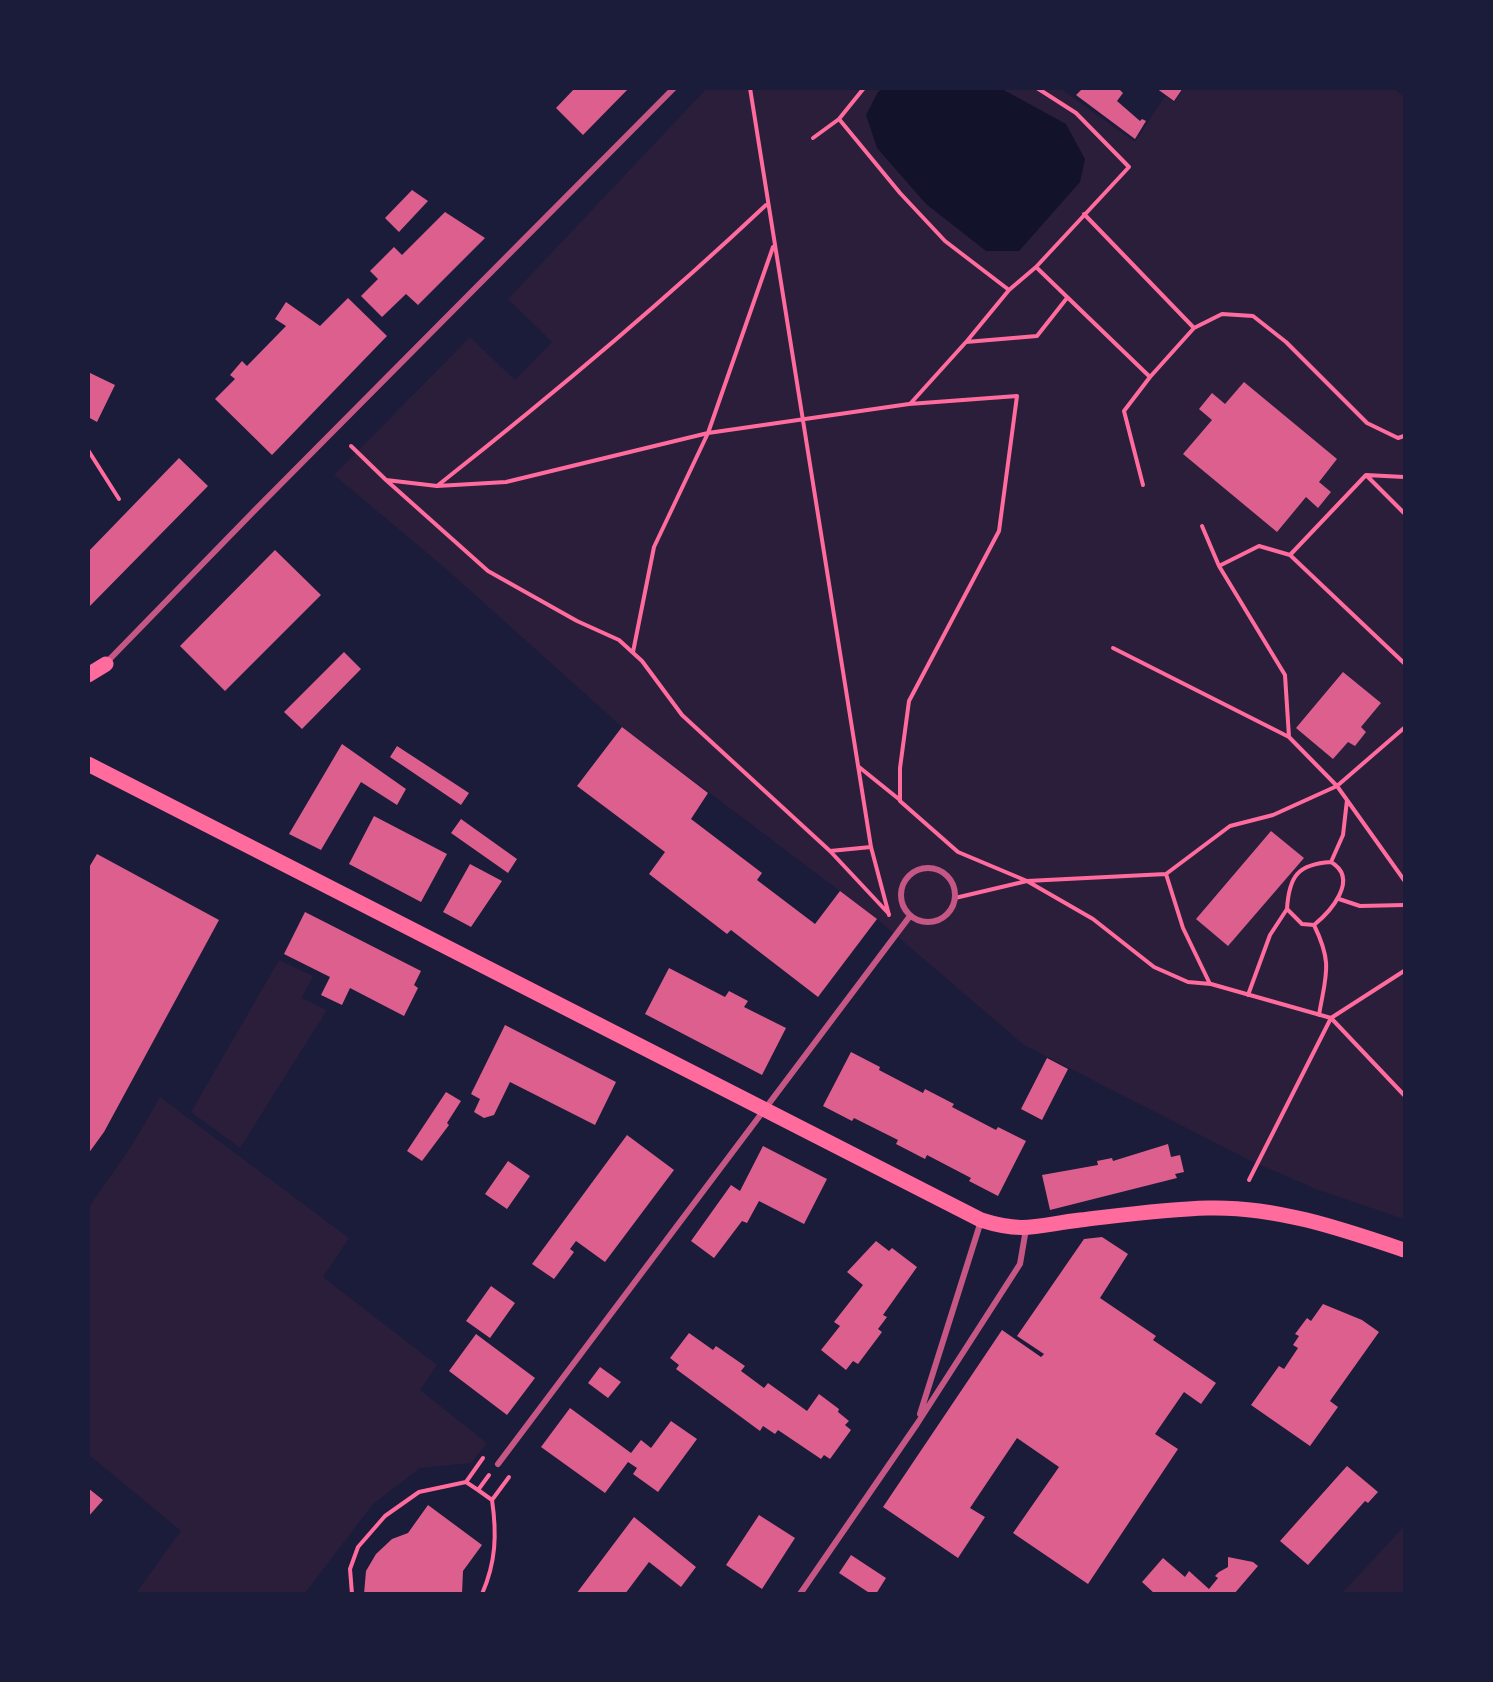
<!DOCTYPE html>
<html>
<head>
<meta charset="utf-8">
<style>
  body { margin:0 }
  #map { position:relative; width:1493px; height:1682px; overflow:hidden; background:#1b1b3a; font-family:"Roboto Condensed",sans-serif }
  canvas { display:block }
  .frame { position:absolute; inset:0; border:90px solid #1b1b3a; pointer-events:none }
</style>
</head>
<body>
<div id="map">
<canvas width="1493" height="1682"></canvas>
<div class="frame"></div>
</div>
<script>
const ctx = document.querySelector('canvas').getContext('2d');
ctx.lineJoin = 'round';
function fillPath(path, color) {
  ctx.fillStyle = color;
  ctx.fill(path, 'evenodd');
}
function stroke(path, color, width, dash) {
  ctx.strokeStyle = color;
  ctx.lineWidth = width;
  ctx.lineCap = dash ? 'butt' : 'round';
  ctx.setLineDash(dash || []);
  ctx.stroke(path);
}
const green = new Path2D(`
  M706,89H1061L1135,142L1165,96L1174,102L1184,89H1394L1404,97V1219L1318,1190L1249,1160L1024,1045L877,919L622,727L445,568L334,475L470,337L515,380L552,342L508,299Z
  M279,960L313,976L302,998L327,1010L240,1148L191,1112Z
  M160,1097L349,1238L323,1277L437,1365L420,1390L487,1443L471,1463L420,1468L373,1504L305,1593H136L181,1531L89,1455V1207L132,1145Z
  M1404,1525V1593H1342L1397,1534Z`);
const water = new Path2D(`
  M884,88L1002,89L1066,124L1085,159L1080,182L1019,251H986L926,204L877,148L866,115L878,92Z`);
const building = new Path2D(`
  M575,88H629L583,135L556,108Z
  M1083,88H1118L1123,93L1117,101L1140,121L1142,119L1146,121L1135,139L1076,95Z
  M1156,88H1183L1174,101Z
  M412,190L428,201L399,232L385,218Z
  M445,212L485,238L418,305L406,294L382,317L361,296L378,279L370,271L394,247L402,255Z
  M348,298L387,336L272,455L215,399L235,379L230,375L242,361L247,366L286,326L275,319L286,302L320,326Z
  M88,372L115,385L97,422L88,417Z
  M1244,382L1337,459L1319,482L1331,492L1318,508L1306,497L1277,532L1183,454L1212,420L1199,409L1212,393L1225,404Z
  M179,458L208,486L88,608V552Z
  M275,550L321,595L225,691L180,646Z
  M344,652L361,669L302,729L284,712Z
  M1343,672L1381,703L1361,727L1366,732L1355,746L1348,742L1333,759L1296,728Z
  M622,727L708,793L691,819L762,873L757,880L815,924L840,891L877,919L818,997L731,930L727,934L649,874L665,852L577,786Z
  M342,744L406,789L397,805L361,782L321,850L289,834Z
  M397,746L469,793L461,805L390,757Z
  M374,816L447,854L421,902L349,864Z
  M461,819L517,859L508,873L451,833Z
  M1271,831L1304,858L1228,946L1196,919Z
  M97,854L219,920L104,1132L88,1154V869Z
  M470,864L502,881L471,927L443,912Z
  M305,912L421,971L414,985L418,988L404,1016L350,988L342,1005L321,995L330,977L284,954Z
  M669,968L725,997L729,991L748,1001L744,1007L786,1028L762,1075L645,1014Z
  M505,1025L616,1082L595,1125L510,1082L494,1115L484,1118L474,1112L480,1099L471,1094Z
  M851,1052L880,1067L879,1070L923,1093L925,1089L954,1104L952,1107L996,1130L998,1127L1026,1141L998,1196L969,1181L971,1178L927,1155L925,1159L896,1144L898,1140L854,1118L852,1121L823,1106Z
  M1047,1058L1068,1069L1042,1120L1021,1109Z
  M446,1092L461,1101L447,1123L449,1125L422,1161L407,1151Z
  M627,1135L674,1170L605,1262L576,1241L570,1249L574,1252L554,1279L532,1264Z
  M1168,1144L1171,1157L1180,1155L1184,1172L1175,1174L1177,1178L1050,1210L1042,1175L1098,1165L1097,1161L1112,1158L1113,1161Z
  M763,1146L827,1179L804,1224L759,1201L747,1223L742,1221L714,1258L691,1241L731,1185L740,1191Z
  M508,1161L530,1176L507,1209L485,1194Z
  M1102,1237L1128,1254L1100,1298L1156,1336L1153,1340L1216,1383L1201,1404L1184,1392L1155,1434L1178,1449L1088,1584L1013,1533L1059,1467L1017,1438L970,1508L985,1517L958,1558L883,1507L1002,1330L1041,1357L1044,1354L1017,1336L1084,1239Z
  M876,1241L889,1251L892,1248L917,1267L883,1315L887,1317L878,1329L882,1332L858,1364L853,1361L846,1370L821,1350L840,1326L834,1322L863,1285L847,1272Z
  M491,1286L515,1303L490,1338L466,1321Z
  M1323,1304L1362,1320L1379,1332L1330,1401L1338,1407L1310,1446L1251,1405L1279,1366L1284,1369L1298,1348L1293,1345L1299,1336L1295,1334L1307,1318L1311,1321Z
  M689,1333L713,1350L716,1346L745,1366L741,1371L764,1388L768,1383L807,1411L819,1394L839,1409L838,1412L849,1421L845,1425L851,1430L830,1459L824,1455L821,1459L778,1430L775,1434L763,1426L760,1431L676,1369L679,1365L670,1358Z
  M476,1334L535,1378L507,1415L449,1371Z
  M600,1367L621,1382L608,1398L588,1383Z
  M570,1408L631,1453L641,1440L651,1448L671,1421L697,1439L658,1492L633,1474L637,1468L628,1462L605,1493L541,1447Z
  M1347,1466L1378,1492L1368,1503L1365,1501L1308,1565L1280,1541Z
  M88,1488L103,1500L88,1517Z
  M428,1505L482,1545L463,1571L462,1594H364L366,1571L376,1554L392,1539L408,1533Z
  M759,1515L795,1538L762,1589L726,1565Z
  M634,1517L696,1567L681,1587L649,1562L625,1594H576Z
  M851,1555L886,1578L876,1594H871L839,1573Z
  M1228,1557L1253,1562L1258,1566L1234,1594H1155L1142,1582L1163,1558L1185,1577L1189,1571L1209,1589L1218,1578L1215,1576L1219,1572L1228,1567Z`);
const path = new Path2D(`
  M750,88L871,847L889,915
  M864,88L839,119L900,193L945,241L1009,290L1036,267L1150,377L1124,411L1143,485
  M813,138L839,119
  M1084,214L1194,328
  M1036,267L1129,167L1076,113L1037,88
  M967,341L1009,290
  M1150,377L1194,328L1222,314L1253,316L1286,342L1367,423L1398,438L1404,436
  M910,404L966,342L1037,336L1067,298
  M351,446L386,480L437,486L506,482L708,433L909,404L1017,396L999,531L909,701L900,768V801L958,852L1027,881L1093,919L1154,967L1188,982L1211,984L1331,1018L1404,1095
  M88,450L119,499
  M1366,475L1404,477
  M386,480L488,571L577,621L619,640L642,661L682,715L830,851L889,914
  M437,486C551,396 661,304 766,205
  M1202,526L1219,566L1259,546L1290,555L1404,663
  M1290,555L1366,475L1404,513
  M1219,566L1285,675L1289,737L1337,786L1404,880
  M1113,648L1289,737
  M633,652L654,547L708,433L773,247
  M859,767L900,800
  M830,851L871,847
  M1331,862C1360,879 1330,912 1314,925L1302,924L1287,909C1289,876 1298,864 1331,862Z
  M1331,862L1343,835L1347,800
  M1166,874L1183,928L1210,984
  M955,898L1027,881L1166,874L1230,826L1273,815L1337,786L1404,728
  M1339,899L1360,906L1404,905
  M1314,925C1333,964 1326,974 1319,1015
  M1248,995L1270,935L1287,909
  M1249,1180L1331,1018L1404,971
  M466,1482L483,1458
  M492,1500L509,1477
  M352,1594L350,1569L358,1547L385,1516L419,1492L466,1482L478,1490
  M482,1594C496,1562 497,1534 492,1500L478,1490L489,1475`);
const minor = new Path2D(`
  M105,664L257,508L674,88
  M901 895a27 27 0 1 1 54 0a27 27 0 1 1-54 0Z
  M920,1414L981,1221
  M498,1464L910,916
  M800,1594L917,1424L1020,1264L1026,1229`);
const primary = new Path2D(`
  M88,675L106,664
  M88,764L981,1220C1025,1234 1038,1225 1080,1220C1123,1215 1166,1209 1208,1208C1275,1206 1342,1229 1404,1250`);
fillPath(green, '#2a1e3b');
fillPath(water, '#12122b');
fillPath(building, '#dd5f8e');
stroke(path, '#ff6b9d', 4);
stroke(minor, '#c65784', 6);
stroke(primary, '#ff6b9d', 15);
</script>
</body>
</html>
